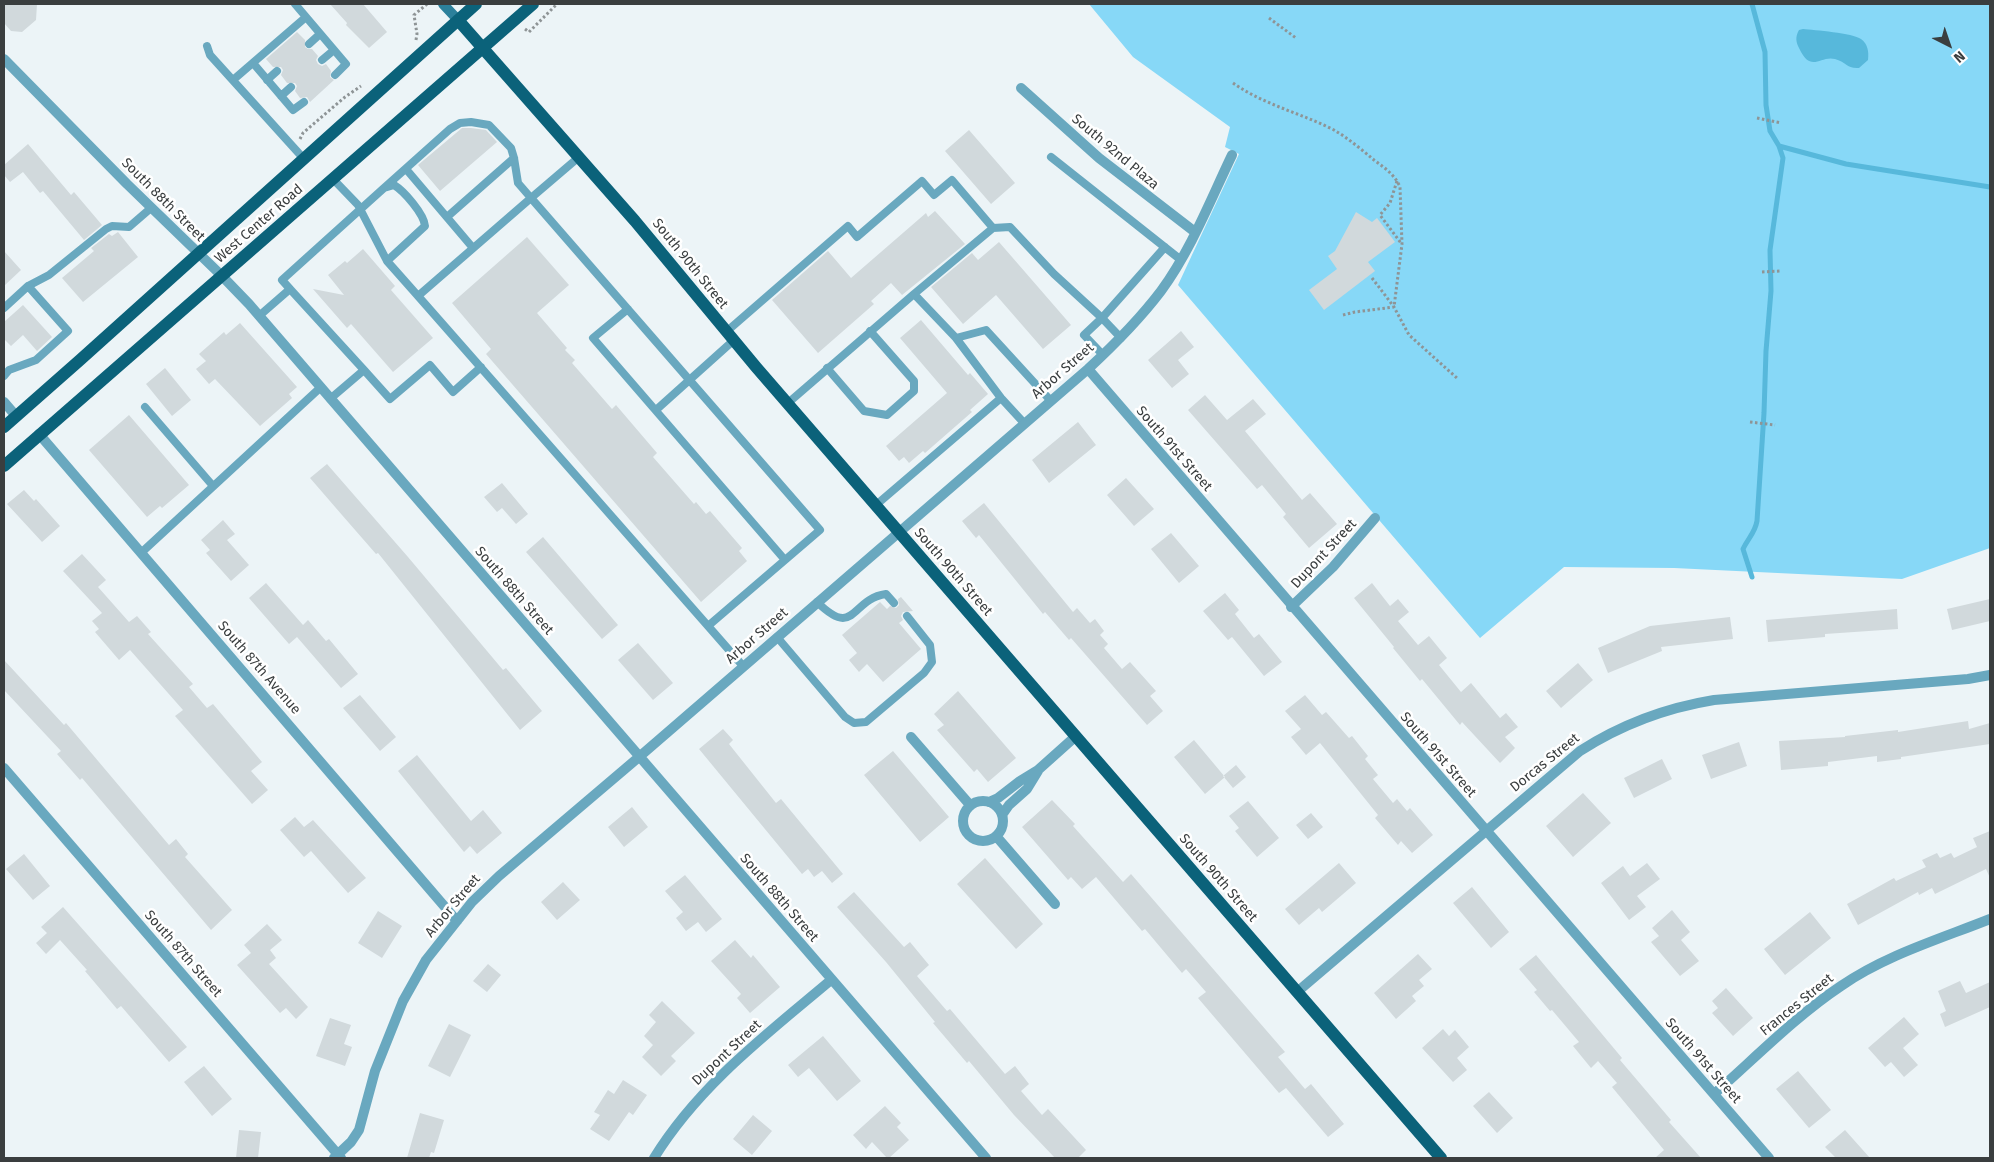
<!DOCTYPE html>
<html>
<head>
<meta charset="utf-8">
<style>
  body { margin:0 }
  #map { position:relative; width:1994px; height:1162px; overflow:hidden; background:#ecf4f7; font-family:"Fira Sans",sans-serif }
  canvas { display:block }
  .frame { position:absolute; inset:0; border:5px solid #3a3e3f; pointer-events:none }
  .north { position:absolute; left:1924px; top:20px; width:50px; height:50px; -webkit-text-stroke:4px #fff; paint-order:stroke; rotate:139deg; font-size:14px; font-weight:700; line-height:20px; text-align:center; color:#3a3e3f }
  .north::after { content:''; display:block; margin:auto; width:18px; height:22px; background:#3a3e3f; clip-path:polygon(50% 0,100% 100%,50% 72%,0 100%) }
</style>
</head>
<body>
<div id="map">
<canvas width="1994" height="1162"></canvas>
<div class="frame"></div>
<div class="north">N</div>
</div>
<script>
const ctx = document.querySelector('canvas').getContext('2d');
ctx.lineJoin = 'round';
function fillPath(path, color) {
  ctx.fillStyle = color;
  ctx.fill(path, 'evenodd');
}
function stroke(path, color, width, dash) {
  ctx.strokeStyle = color;
  ctx.lineWidth = width;
  ctx.lineCap = dash ? 'butt' : 'round';
  ctx.setLineDash(dash || []);
  ctx.stroke(path);
}
function label(font, color, halo, rows, align = 'center') {
  ctx.font = font + ' "Fira Sans",sans-serif';
  ctx.lineWidth = 5;
  ctx.setLineDash([]);
  ctx.textBaseline = 'middle';
  ctx.strokeStyle = halo;
  ctx.fillStyle = color;
  for (const [text, x, y, turn = 0] of rows) {
    ctx.save();
    ctx.translate(x, y);
    ctx.rotate((+turn || 0) * Math.PI / 180);
    ctx.textAlign = isNaN(turn) ? turn : align;
    if (halo) ctx.strokeText(text, 0, 0);
    ctx.fillText(text, 0, 0);
    ctx.restore();
  }
}
const green = new Path2D(`
  M1089,4H1990V548L1902,579L1674,568L1564,567L1480,638L1178,285L1239,154L1225,147L1230,127L1133,57Z`);
const water = new Path2D(`
  M1803,29C1814,30 1853,33 1861,39C1868,44 1869,52 1868,60L1859,68C1847,69 1846,62 1835,59C1820,55 1811,74 1799,48C1796,42 1795,37 1799,30Z`);
const stream = new Path2D(`
  M1752,4L1765,52L1766,105L1770,131L1779,146L1783,158L1770,250L1771,291L1766,351L1764,413L1757,521C1755,533 1748,538 1743,549L1752,577
  M1779,146L1846,164L1990,187`);
const building = new Path2D(`
  M4,4H37L36,20L22,32L11,31L4,23Z
  M330,4H363L387,32L369,48L346,25L347,23Z
  M297,32L305,40V47L308,49H312L318,56L316,60L318,64L322,66L326,64L331,71L330,77L334,80L310,102L307,97L300,98L295,91L297,86L295,83H287L281,75L283,70L281,67H273L266,59Z
  M462,128H471L486,130L497,142L440,191L418,165Z
  M969,130L1015,183L991,204L945,151Z
  M28,144L71,195L74,192L102,225L84,240L43,191L40,193L23,172L10,182L4,175V165Z
  M935,211L965,244L902,295L891,283L871,301L874,304L818,353L772,300L828,251L851,278L926,213L928,217Z
  M1356,212L1372,222L1377,218L1395,242L1368,262L1375,271L1324,310L1309,290L1337,269L1328,256L1335,251Z
  M118,232L138,257L83,302L62,278L94,251L91,248L109,234L112,236Z
  M527,237L569,285L537,313L567,348L565,350L575,360L572,363L612,409L616,405L657,453L653,457L694,504L696,502L706,514L710,511L742,548L739,551L747,561L701,602L486,354L491,349L452,303Z
  M999,242L1071,325L1043,349L996,295L963,324L931,287L972,253L978,260Z
  M363,249L395,286L391,290L433,338L393,372L351,324L347,328L313,289L344,295L328,275L345,261L347,263Z
  M4,251L21,270L4,286Z
  M23,305L52,337L37,351L23,335L11,346L4,339V322Z
  M921,320L968,375L970,373L988,394L970,410L972,412L925,453L923,451L909,463L904,457L899,461L886,446L947,393L900,338Z
  M240,323L297,387L289,394L292,398L260,426L215,379L209,384L196,369L206,361L199,354L224,332L226,335Z
  M1181,331L1194,347L1178,360L1189,374L1172,388L1148,360Z
  M165,368L191,400L172,416L146,384Z
  M1205,395L1227,420L1253,399L1266,414L1245,431L1302,500L1310,493L1337,524L1309,548L1283,517L1286,514L1262,485L1257,489L1188,410Z
  M129,415L189,485L162,508L160,506L147,517L89,450Z
  M1078,422L1096,445L1049,483L1032,460Z
  M327,464L408,557L503,670L506,668L542,711L520,730L378,553L376,554L342,515L310,478Z
  M1126,478L1154,509L1134,526L1107,495Z
  M502,483L528,514L516,524L502,508L497,512L484,497Z
  M24,490L34,501L36,499L60,526L42,542L7,504Z
  M984,503L1073,612L1077,608L1090,623L1095,619L1104,631L1100,635L1108,644L1104,648L1122,669L1130,662L1156,691L1150,696L1163,711L1147,725L1071,638L1069,640L1045,612L1043,614L979,535L976,538L962,521Z
  M223,520L235,534L227,540L249,565L231,581L206,553L210,550L201,540Z
  M1171,533L1199,566L1179,583L1151,549Z
  M543,537L618,625L602,639L526,552Z
  M82,554L106,580L98,587L129,622L137,616L151,632L148,634L193,684L189,687L207,708L213,704L262,762L251,771L268,790L252,804L175,716L183,710L130,650L119,660L95,632L99,629L92,621L102,613L63,571Z
  M266,583L303,625L308,620L326,641L329,639L358,674L341,688L297,637L289,644L249,598Z
  M1372,583L1390,606L1398,599L1409,612L1398,621L1418,645L1429,636L1447,658L1439,665L1461,692L1471,683L1500,718L1506,713L1518,727L1505,737L1515,748L1500,763L1462,722L1460,725L1422,679L1420,681L1393,648L1394,647L1354,598Z
  M1225,593L1239,610L1235,614L1254,638L1259,634L1282,662L1264,676L1232,637L1228,640L1203,611Z
  M901,597L913,611L903,612L901,616L903,620L899,623L921,649L883,682L867,664L859,672L849,660L857,653L842,635L880,602L887,609L890,606L896,608L899,605L898,599Z
  M1990,599V621L1952,630L1947,609Z
  M1897,609L1898,629L1825,634V637L1768,642L1766,620Z
  M1730,617L1733,639L1661,647L1662,651L1608,673L1598,648L1650,626Z
  M638,643L673,683L653,700L618,660Z
  M4,660L64,725L66,723L169,845L176,839L188,854L185,857L232,910L211,930L82,778L80,780L57,754L61,751L4,690Z
  M1578,663L1593,680L1561,708L1546,691Z
  M958,691L1016,758L988,782L977,769L974,772L937,730L944,725L934,714Z
  M360,695L396,737L380,751L343,708Z
  M1305,695L1322,715L1326,712L1349,738L1352,736L1368,756L1365,759L1378,775L1373,779L1393,803L1397,799L1407,811L1410,808L1433,835L1412,853L1401,841L1398,845L1375,818L1378,815L1320,743L1306,755L1291,737L1301,729L1285,711Z
  M1968,721L1969,729L1990,723V744L1901,757V759L1877,762V756L1828,762V766L1781,770L1779,741L1845,737V736L1898,730V732Z
  M723,729L733,740L729,744L776,803L781,799L843,874L832,883L822,871L814,877L808,869L802,874L699,749Z
  M1194,740L1225,777L1205,794L1174,757Z
  M1739,742L1747,766L1711,779L1702,755Z
  M893,751L949,817L920,842L864,775Z
  M417,755L471,821L483,810L502,833L477,854L470,846L464,852L398,771Z
  M1662,759L1672,779L1634,798L1624,778Z
  M1236,765L1246,777L1233,788L1223,776Z
  M1583,793L1611,823L1573,857L1546,826Z
  M1052,800L1075,824L1073,826L1123,882L1131,874L1285,1052L1278,1057L1305,1089L1311,1084L1344,1124L1328,1137L1286,1088L1279,1093L1198,998L1206,992L1186,969L1182,973L1145,929L1142,931L1096,877L1082,889L1071,877L1068,880L1022,827Z
  M1248,801L1279,838L1257,857L1235,831L1239,828L1229,816Z
  M632,807L648,827L624,847L608,827Z
  M1311,813L1323,827L1308,839L1296,825Z
  M295,817L304,827L313,820L366,878L348,893L311,851L304,857L280,830Z
  M1990,831V878L1986,869L1935,894L1932,888L1919,895L1918,892L1858,925L1847,904L1894,878L1896,881L1926,867L1922,860L1937,853L1940,858L1951,853L1954,858L1977,847L1973,838Z
  M24,854L50,886L33,900L6,869Z
  M985,858L1043,924L1016,949L957,884Z
  M1339,863L1356,883L1322,912L1319,908L1299,925L1285,909Z
  M1647,863L1660,879L1637,896L1646,907L1629,920L1601,883L1623,866L1630,876Z
  M685,875L722,919L706,932L698,922L686,931L676,918L683,912L665,891Z
  M563,882L580,900L557,920L541,902Z
  M1472,887L1509,932L1491,948L1453,903Z
  M854,892L904,947L910,942L929,965L917,976L947,1011L950,1009L1005,1074L1015,1066L1029,1084L1021,1091L1042,1115L1048,1109L1086,1150L1078,1158H1055L1014,1115L969,1061L967,1063L933,1023L935,1022L886,962L837,907Z
  M63,907L187,1047L169,1062L121,1006L117,1009L85,971L87,970L60,940L46,954L36,943L47,933L41,927Z
  M1672,910L1690,932L1681,940L1699,961L1680,976L1651,942L1659,936L1652,928Z
  M378,911L402,926L382,958L358,943Z
  M1810,912L1831,938L1785,975L1764,949Z
  M267,924L282,940L270,950L276,958L269,964L308,1007L296,1019L286,1008L280,1013L237,965L251,953L244,945Z
  M735,940L751,958L753,955L780,987L750,1013L737,998L741,994L711,961Z
  M1418,954L1432,969L1419,980L1424,986L1412,996L1416,1001L1396,1019L1374,993Z
  M1536,955L1622,1058L1620,1060L1671,1120L1669,1122L1701,1158H1655L1664,1150L1612,1087L1617,1083L1598,1061L1591,1068L1573,1046L1579,1042L1552,1010L1550,1011L1534,992L1537,990L1519,969Z
  M488,964L501,975L487,992L473,981Z
  M1960,981L1966,993L1990,982V1007L1945,1027L1940,1014L1946,1011L1938,991Z
  M1726,988L1753,1018L1733,1036L1712,1013L1718,1008L1712,1001Z
  M662,1001L695,1033L671,1056L676,1061L661,1076L642,1057L653,1045L644,1036L656,1022L649,1015Z
  M1904,1017L1919,1034L1903,1048L1918,1065L1904,1077L1891,1062L1885,1067L1868,1048Z
  M330,1018L351,1025L344,1044L352,1047L345,1066L316,1056Z
  M449,1024L471,1035L450,1077L428,1066Z
  M1443,1029L1449,1036L1455,1030L1469,1047L1457,1058L1467,1070L1453,1082L1422,1048Z
  M823,1036L861,1081L837,1101L809,1068L798,1077L788,1065Z
  M204,1066L232,1099L212,1116L184,1082Z
  M1798,1071L1831,1110L1809,1128L1776,1089Z
  M623,1080L647,1095L633,1115L629,1112L609,1141L590,1129L600,1115L594,1112L608,1090L614,1094Z
  M1489,1092L1513,1118L1497,1133L1473,1106Z
  M885,1106L901,1123L897,1127L909,1140L889,1158H887L872,1142L866,1149L853,1135Z
  M420,1113L444,1120L434,1153L431,1152L429,1158H407Z
  M753,1115L772,1131L752,1155L733,1139Z
  M239,1130L261,1132L258,1158H236Z
  M1845,1130L1870,1158H1836L1825,1147Z`);
const path = new Path2D(`
  M1269,18L1296,38
  M525,29L529,32L557,4
  M416,40L417,34L414,15L427,4
  M1233,83C1264,105 1301,113 1334,130C1348,138 1362,150 1374,160C1385,168 1395,175 1400,187L1402,244L1394,307
  M1757,118L1781,123
  M300,139L303,133L345,97L361,86
  M1397,181L1390,203L1380,215L1401,243
  M1762,272L1780,271
  M1372,278L1394,307L1409,335L1458,379
  M1343,315L1355,312L1394,307
  M1750,422L1775,425`);
const service = new Path2D(`
  M295,4L346,64L335,75
  M309,44L320,34
  M207,46L210,55L304,159
  M322,60L334,50
  M253,63L293,110L304,102
  M233,80L306,17
  M267,80L277,71
  M281,96L291,87
  M579,157L531,198L820,530L708,626L743,666
  M1051,157L1181,260
  M406,169L473,248
  M333,179L358,205L387,261L418,296
  M384,188L450,129L460,123L471,122L489,125L511,148L514,158L518,183L531,198L418,296L708,626
  M447,217L514,158
  M28,286L49,275L106,229L112,226L129,227L151,208
  M290,289L364,370L330,399
  M914,294L993,228
  M4,308L28,286L68,331L36,360L9,370L4,376
  M628,309L593,338L785,560
  M259,316L290,289L282,280L384,188L394,185C404,191 424,214 425,226L387,261
  M726,332L848,226L857,237L922,181L934,195L952,180L993,228L1010,227L1054,274L1102,318L1084,335L1103,355
  M956,338L1001,398L1024,423
  M1121,338L1102,318L1165,247
  M827,368L864,411L887,415L914,391V381L870,331
  M364,370L390,399L430,365L453,392L481,367
  M788,403L914,294L956,338L986,330L1051,401
  M145,407L213,486
  M656,410L734,340
  M876,505L1001,398
  M142,552L321,387
  M817,602C856,640 850,599 886,594L894,603
  M777,637L845,717L854,723L866,722L924,673L932,662L930,645L907,616`);
const minor = new Path2D(`
  M4,59L127,184L222,276L249,304L986,1158
  M1021,88L1099,158L1195,232
  M1088,369L1769,1158
  M4,402L16,416
  M39,434L457,921
  M1291,607L1333,567L1375,518
  M911,737L970,805
  M4,768L341,1158
  M963 821a20 20 0 1 1 40 0a20 20 0 1 1-40 0Z
  M989,802L998,798L1020,781L1038,770L1076,736
  M1002,815L1009,805L1027,789L1038,771
  M996,836L1055,904
  M1297,992L1580,751C1622,724 1665,708 1714,700L1968,679L1990,675
  M1714,1094C1755,1058 1796,1016 1841,986C1886,955 1940,939 1990,919
  M334,1158L351,1142L359,1130L375,1071L403,1001L426,960L472,902L499,876L639,757L1088,369C1114,345 1139,320 1161,291C1191,250 1210,201 1232,155
  M654,1158C699,1085 767,1034 831,980`);
const secondary = new Path2D(`
  M443,4L458,20`);
const primary = new Path2D(`
  M458,20L635,221L756,367L1441,1158
  M4,427L80,360L476,4
  M4,466L533,4`);
const streetNames = [
  ["South 92nd Plaza",1115,152,40],
  ["South 88th Street",163,200,45],
  ["West Center Road",259,224,-41],
  ["South 90th Street",690,264,51],
  ["Arbor Street",1063,371,-41],
  ["South 91st Street",1174,449,49],
  ["Dupont Street",1324,554,-47],
  ["South 90th Street",953,572,49],
  ["South 88th Street",514,591,49],
  ["Arbor Street",757,636,-41],
  ["South 87th Avenue",259,668,49],
  ["South 91st Street",1438,755,49],
  ["Dorcas Street",1545,763,-39],
  ["South 90th Street",1218,878,49],
  ["South 88th Street",779,898,49],
  ["Arbor Street",453,906,-50],
  ["South 87th Street",183,954,49],
  ["Frances Street",1797,1005,-39],
  ["Dupont Street",727,1053,-43],
  ["South 91st Street",1703,1061,49]
];
fillPath(green, '#87d8f7');
fillPath(water, '#57b8db');
stroke(stream, '#57b8db', 5);
fillPath(building, '#d1d9dc');
stroke(path, '#8e9496', 3, [2.5, 2.5]);
stroke(service, '#69a8bf', 8);
stroke(minor, '#69a8bf', 10);
stroke(secondary, '#2c809b', 10);
stroke(primary, '#0b627a', 12);
label('14px', '#3a3e3f', '#fff', streetNames);
</script>
</body>
</html>
